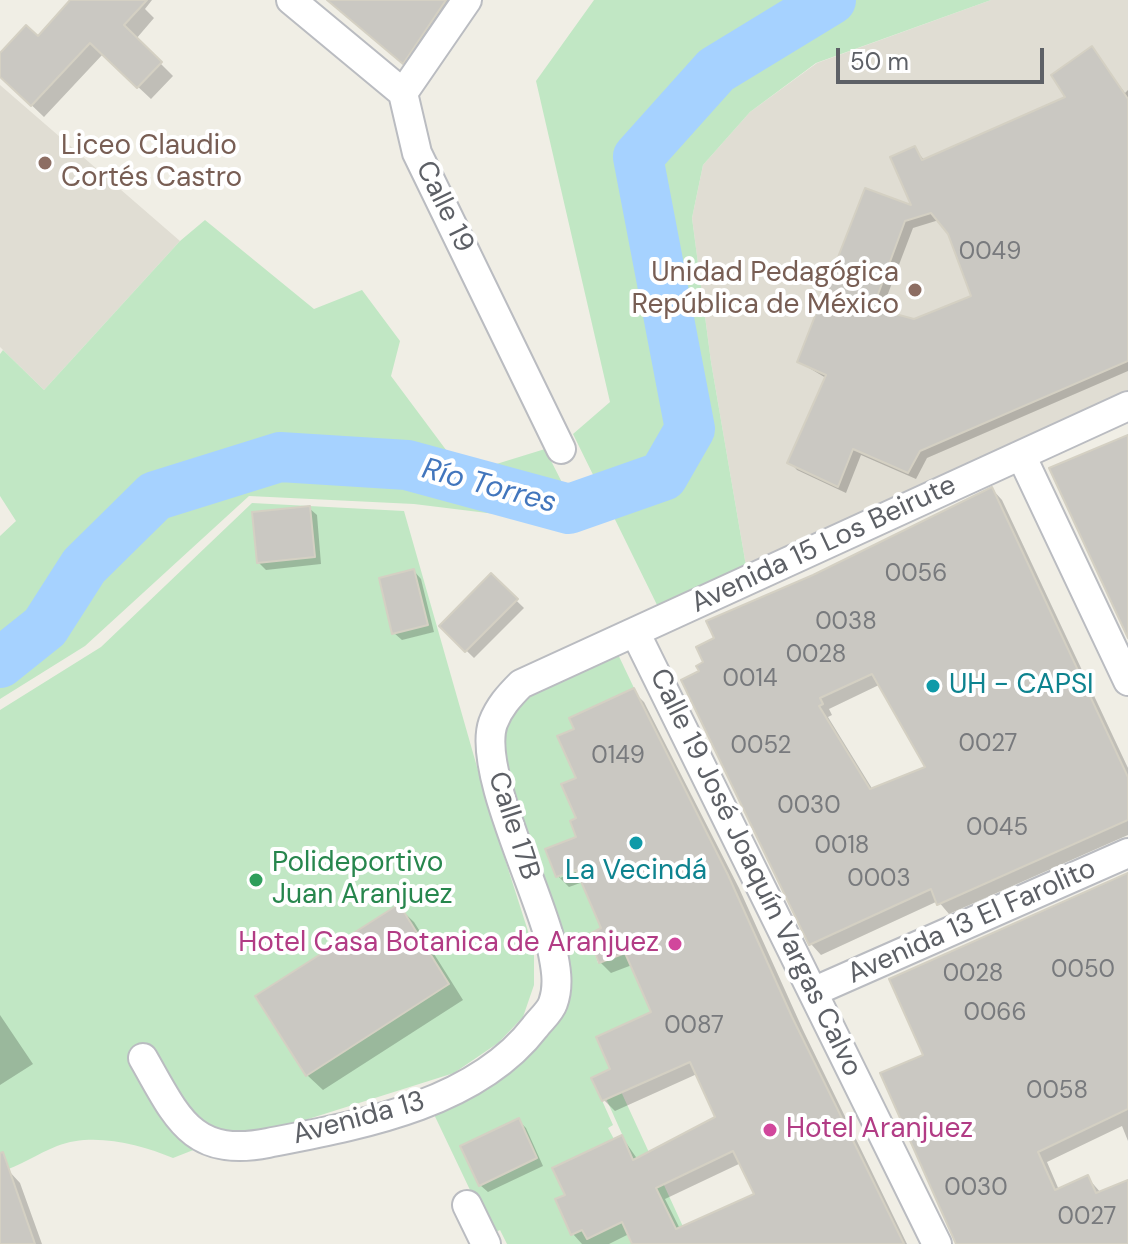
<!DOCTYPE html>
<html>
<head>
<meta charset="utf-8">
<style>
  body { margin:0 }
  #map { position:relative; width:1128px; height:1244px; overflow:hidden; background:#f0eee5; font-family:"DM Sans",sans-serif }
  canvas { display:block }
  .scale { position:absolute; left:836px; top:48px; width:208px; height:36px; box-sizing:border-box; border:4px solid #5d6066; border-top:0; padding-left:10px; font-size:24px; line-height:28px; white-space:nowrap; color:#5d6066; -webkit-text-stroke:6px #fff; paint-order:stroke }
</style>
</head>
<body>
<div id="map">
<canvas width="1128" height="1244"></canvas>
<div class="scale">50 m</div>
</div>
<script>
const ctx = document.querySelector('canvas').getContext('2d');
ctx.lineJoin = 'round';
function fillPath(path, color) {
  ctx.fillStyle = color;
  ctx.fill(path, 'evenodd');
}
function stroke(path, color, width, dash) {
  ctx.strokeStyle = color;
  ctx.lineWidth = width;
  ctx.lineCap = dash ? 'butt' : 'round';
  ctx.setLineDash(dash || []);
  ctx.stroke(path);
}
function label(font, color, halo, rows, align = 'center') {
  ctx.font = font + ' "DM Sans",sans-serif';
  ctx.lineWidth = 8;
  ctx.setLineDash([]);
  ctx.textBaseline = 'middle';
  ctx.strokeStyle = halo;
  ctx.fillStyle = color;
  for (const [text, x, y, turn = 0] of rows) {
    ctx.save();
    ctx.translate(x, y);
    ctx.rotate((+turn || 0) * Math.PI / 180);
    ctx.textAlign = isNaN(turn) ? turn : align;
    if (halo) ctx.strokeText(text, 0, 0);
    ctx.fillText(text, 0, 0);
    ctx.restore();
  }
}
const education = new Path2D(`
  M991,0H1128V392L746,566L711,362L692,218L703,165L750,112L817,63Z
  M0,85L180,241L44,390L0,347Z`);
const green = new Path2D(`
  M594,0H991L816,63L750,112L703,165L692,218L711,362L746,566L659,609L573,434L610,402L536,81Z
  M205,220L314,309L362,290L400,341L391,376L464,474L545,449L577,512L552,521L414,504L249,496L85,646L0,699V536L16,521L0,496V354L3,350L44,390L180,241Z
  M252,503L404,511L489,809L534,950V985L523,1017L498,1043L454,1073L264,1133L208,1130L201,1147L173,1158C139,1144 93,1132 57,1146C37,1154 20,1166 0,1172V710L101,647Z
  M614,646L634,688L569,718L574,729L557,736L576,778L561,784L576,818L570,822L576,837L545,850L556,877L577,870L601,928L588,935L598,963L625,953L651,1012L596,1037L691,1244H683L639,1172L596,1076L592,1078L613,1125L608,1128L614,1139L565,1195L555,1200L571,1235L582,1230L587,1239L622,1222L632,1244H507L500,1230L491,1234L430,1106L558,1004L501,764L508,707Z`);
const shadow = new Path2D(`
  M73,0H152L145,9L154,18L136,39L173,76L151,99L103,54L44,117L0,75V56L38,39Z
  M328,0H459L411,70Z
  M1092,49L1125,93L1128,90V371L927,458L916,479L861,455L846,493L797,470L790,462L826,378L799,362L867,190L915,208L914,148L925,161L1067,98ZM939,220L950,233L974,297L914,321L881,312L913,228Z
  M992,489L1002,500L1128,768V835L949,914L938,901L821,955L811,944L702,671L814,576ZM881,684L928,768L873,790L828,717L832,715L829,709Z
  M309,508L317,515L321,564L266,570L258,562Z
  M414,571L421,579L434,632L402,640L394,633Z
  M491,576L524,608L474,658L441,626Z
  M633,691L644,702L739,888L803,1030L907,1244H634L629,1234L609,1244H582L573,1234L568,1196L622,1137L638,1160L718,1118L697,1074L615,1111L604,1100L613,1070L653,1013L632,965L611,973L600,962L603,929L583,882L569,887L558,876L578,839L577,730ZM584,865L586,868L560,878V874ZM741,1163L757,1195L680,1229L665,1199Z
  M1128,876V1141L1122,1126L1047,1162L1059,1190L1088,1178L1101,1193L1128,1182V1244H958L925,1056Z
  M398,907L414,922L463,1000L323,1090L307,1075Z
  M0,1015L33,1064L0,1085Z
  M518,1120L526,1128L543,1166L488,1192L480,1185Z
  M9,1171L20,1183L42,1244H0V1174Z`);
const river = new Path2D(`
  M0,663L45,627L84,566L155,496L280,457L407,465L569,509L663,476L690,429L638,157L716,70L831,0`);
const building = new Path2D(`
  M70,0H147L124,25L162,62L137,88L90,43L31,106L0,77V53L26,25L38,36Z
  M327,0H446L403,64Z
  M1092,46L1128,99V361L920,451L908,473L853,449L838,487L787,463L826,375L797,362L865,188L911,205L890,157L915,146L922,160L1065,97L1051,75ZM931,213L948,234L971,296L914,319L873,308L905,221Z
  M1128,435V638L1049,468Z
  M992,487L1128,777V820L937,905L931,889L809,945L681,680L699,671L696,666L703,662L696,647L714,638L706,621L813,575ZM872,674L925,767L870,789L819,706L823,704L820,698Z
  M310,506L315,557L257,563L252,512Z
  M414,569L428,625L392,634L379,578Z
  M491,573L518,599L465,652L439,626Z
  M634,688L728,875L792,1017L904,1244H632L622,1222L587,1239L582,1230L571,1235L555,1199L565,1195L552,1168L622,1135L633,1160L715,1117L690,1062L602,1101L591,1078L610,1069L596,1037L651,1012L625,953L599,963L588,935L601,928L576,870L556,877L545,849L576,837L570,821L576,818L561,784L576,778L557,736L574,729L569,718ZM733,1151L754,1194L676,1229L656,1188Z
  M1128,873V1109L1038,1152L1055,1190L1088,1175L1096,1193L1128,1180V1244H956L880,1073L923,1055L889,979Z
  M399,904L449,984L306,1076L255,996Z
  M519,1118L537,1158L479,1186L460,1146Z
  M3,1152L35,1244H0V1153Z`);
const minor = new Path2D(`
  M291,0L403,93L417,153L561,449
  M403,93L467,0
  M1021,455L1128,681
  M635,632L937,1244
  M815,991L1128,853
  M143,1058C177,1117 191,1158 268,1143C360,1125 475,1105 535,1027C540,1020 550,1012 553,1003C560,984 555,963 551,944C539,892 477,769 493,723C499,707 509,696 521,684L1128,406
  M467,1205L486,1244`);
const markers = [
  [45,163,8,"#8d6e63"],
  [915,290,8,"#8d6e63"],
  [933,686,8,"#0f9aa8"],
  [636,843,8,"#0f9aa8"],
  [256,880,8,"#2e9e5b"],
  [675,944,8,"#d1479c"],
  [770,1130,8,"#d1479c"]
];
const numberNames = [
  ["0049",990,253],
  ["0056",916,575],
  ["0038",846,623],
  ["0028",816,656],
  ["0014",750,680],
  ["0027",988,745],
  ["0052",761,747],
  ["0149",618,757],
  ["0030",809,807],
  ["0045",997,829],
  ["0018",842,847],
  ["0003",879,880],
  ["0050",1083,971],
  ["0028",973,975],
  ["0066",995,1014],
  ["0087",694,1027],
  ["0058",1057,1092],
  ["0030",976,1189],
  ["0027",1087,1218]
];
const educationNames = [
  ["Liceo Claudio",61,147],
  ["Cortés Castro",61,179],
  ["Unidad Pedagógica",899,274,"right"],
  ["República de México",899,306,"right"]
];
const streetNames = [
  ["Calle 19",444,207,64],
  ["Avenida 15 Los Beirute",824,545,-25],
  ["Calle 17B",513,826,72],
  ["Calle 19 José Joaquín Vargas Calvo",755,873,64],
  ["Avenida 13 El Farolito",972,922,-24],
  ["Avenida 13",359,1119,-15]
];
const cultureNames = [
  ["UH - CAPSI",949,686],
  ["La Vecindá",636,872,"center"]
];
const leisureNames = [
  ["Polideportivo",272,864],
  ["Juan Aranjuez",272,896]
];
const hotelNames = [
  ["Hotel Casa Botanica de Aranjuez",659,944],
  ["Hotel Aranjuez",786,1130,"left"]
];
const waterNames = [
  ["Río Torres",489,487,15]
];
fillPath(education, '#e0ddd3');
fillPath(green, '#c1e7c4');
fillPath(shadow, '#0003');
stroke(river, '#a6d2ff', 50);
fillPath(building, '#cac8c2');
stroke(building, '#d4d0c3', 2);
stroke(minor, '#babcc1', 32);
stroke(minor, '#fff', 28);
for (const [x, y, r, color] of markers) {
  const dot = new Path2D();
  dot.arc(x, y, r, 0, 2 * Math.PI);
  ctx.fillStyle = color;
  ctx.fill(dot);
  stroke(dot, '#fff', 3);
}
label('24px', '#787a7d', null, numberNames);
label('28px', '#785e54', '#fff', educationNames, 'left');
label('28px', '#5d6066', '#fff', streetNames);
label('28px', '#0d838f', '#fff', cultureNames, 'left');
label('28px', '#27864d', '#fff', leisureNames, 'left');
label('28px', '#b23c85', '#fff', hotelNames, 'right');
label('italic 30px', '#4276bd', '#fff', waterNames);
</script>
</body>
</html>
